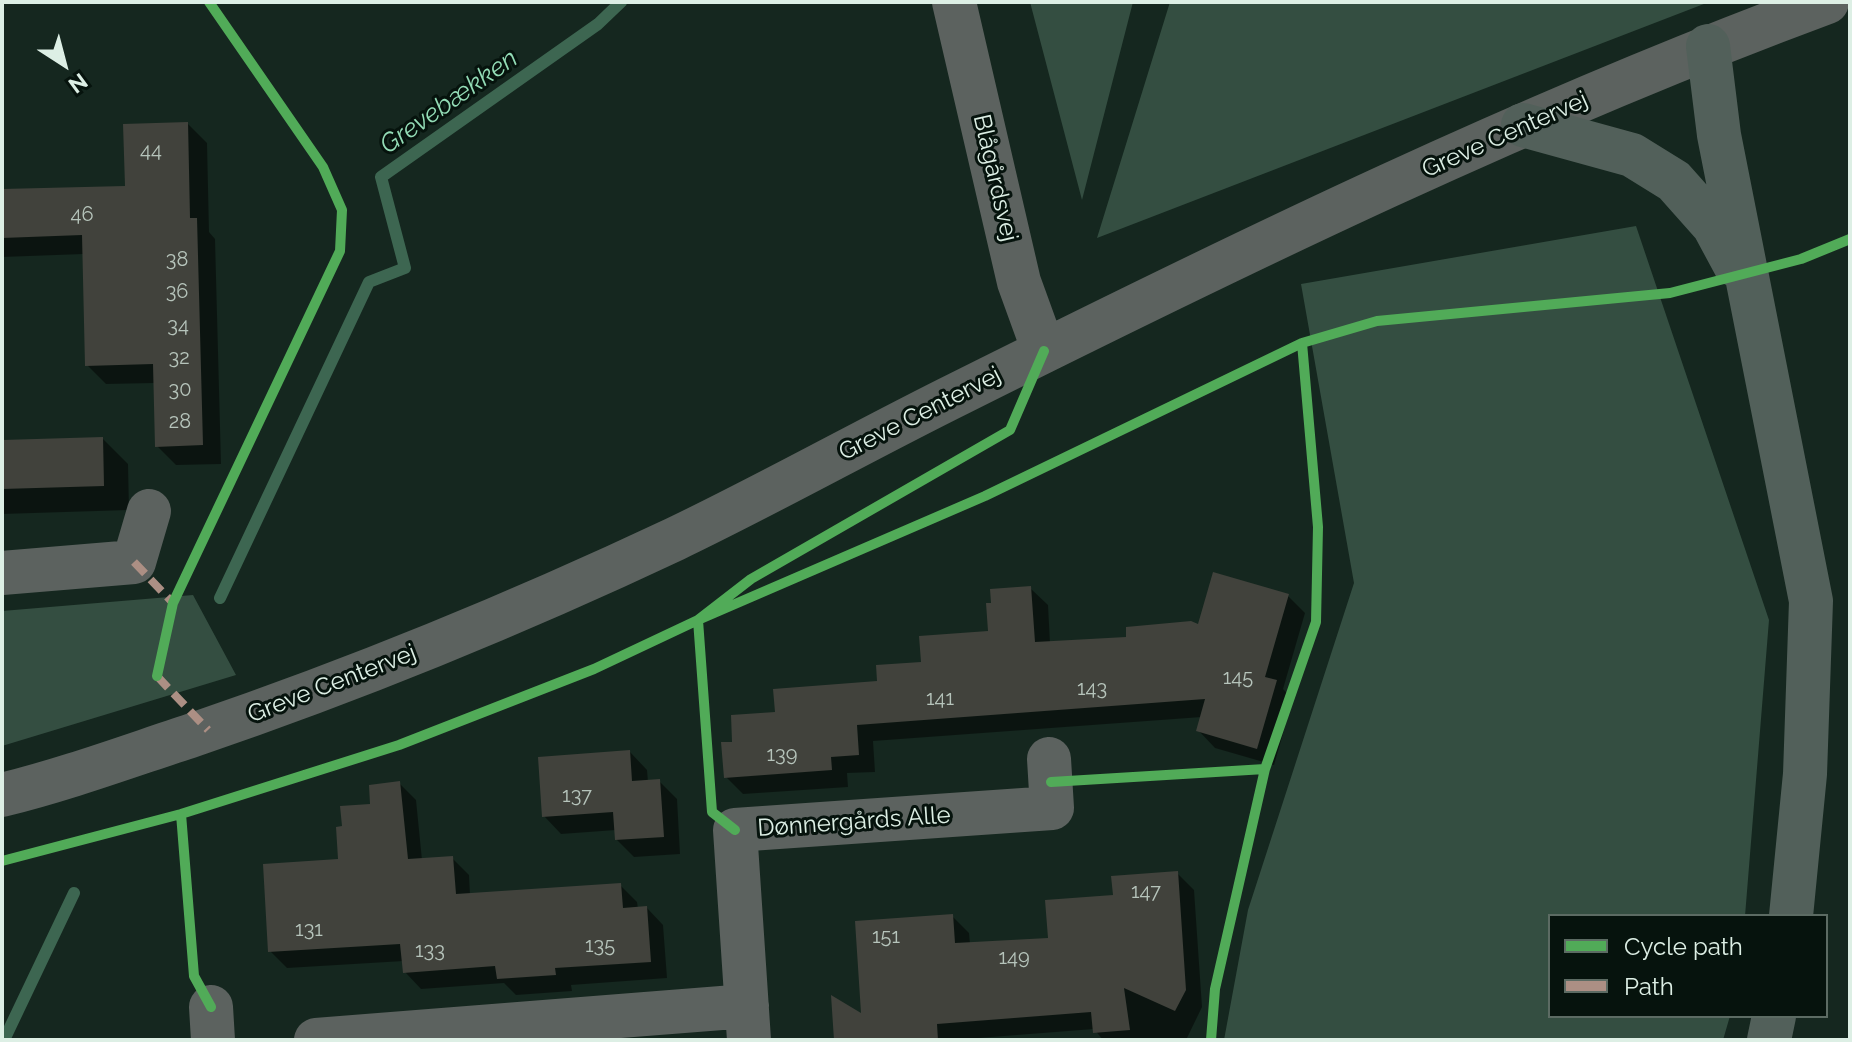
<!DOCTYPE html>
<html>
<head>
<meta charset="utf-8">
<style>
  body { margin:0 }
  #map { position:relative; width:1852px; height:1042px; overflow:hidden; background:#15271f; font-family:Raleway,sans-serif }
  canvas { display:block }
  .frame { position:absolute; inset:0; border:4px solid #ddefe5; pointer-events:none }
  .legend { position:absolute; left:1548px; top:914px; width:280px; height:104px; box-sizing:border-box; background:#06130d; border:2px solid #5c6b63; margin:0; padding:10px 14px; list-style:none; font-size:24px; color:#ddefe5 }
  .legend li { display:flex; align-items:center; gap:16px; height:40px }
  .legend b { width:40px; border:2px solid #5c6b63 }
  .north { position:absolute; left:24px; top:24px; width:80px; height:80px; -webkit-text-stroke:6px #06130d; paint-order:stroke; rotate:144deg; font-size:22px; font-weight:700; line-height:32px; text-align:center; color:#ddefe5 }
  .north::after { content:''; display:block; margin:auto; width:28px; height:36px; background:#ddefe5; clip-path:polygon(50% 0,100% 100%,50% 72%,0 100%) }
</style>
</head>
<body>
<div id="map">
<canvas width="1852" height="1042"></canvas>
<div class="frame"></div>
<ul class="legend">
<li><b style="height:10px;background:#51ab58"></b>Cycle path</li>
<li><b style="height:10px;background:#ac8f84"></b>Path</li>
</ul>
<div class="north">N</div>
</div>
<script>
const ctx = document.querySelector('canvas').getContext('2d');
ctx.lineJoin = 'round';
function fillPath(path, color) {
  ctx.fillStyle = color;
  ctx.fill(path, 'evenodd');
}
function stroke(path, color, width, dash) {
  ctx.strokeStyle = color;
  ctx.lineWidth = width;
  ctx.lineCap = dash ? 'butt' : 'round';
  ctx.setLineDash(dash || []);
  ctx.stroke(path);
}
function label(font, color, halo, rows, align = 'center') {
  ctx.font = font + ' Raleway,sans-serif';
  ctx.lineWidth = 6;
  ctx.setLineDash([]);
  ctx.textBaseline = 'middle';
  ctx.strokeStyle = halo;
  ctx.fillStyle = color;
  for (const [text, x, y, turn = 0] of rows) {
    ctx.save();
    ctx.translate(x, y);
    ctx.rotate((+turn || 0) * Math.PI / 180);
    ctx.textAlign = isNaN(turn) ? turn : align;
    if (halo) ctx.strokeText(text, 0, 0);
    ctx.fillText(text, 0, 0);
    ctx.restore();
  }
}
const green = new Path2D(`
  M1030,2H1133L1082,200Z
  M1170,2H1709L1097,238Z
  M1636,226L1769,620L1745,916H1550V1016H1730L1723,1040H1224L1248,910L1354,583L1301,284Z
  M193,595L236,675L2,746V611Z`);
const shadow = new Path2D(`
  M188,124L207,143L209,232L215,239L221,464L176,465L157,446L155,383L106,384L87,365L84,254L2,257V191L127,188Z
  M103,439L128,464L129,510L2,514V442Z
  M1030,588L1048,605L1050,643L1128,639L1200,626L1288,596L1305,613L1283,689L1293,699L1274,765L1215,748L1198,730L1202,717L873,741L875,772L847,773L848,787L743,794L726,777L777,714L880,683L990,632Z
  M630,752L647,770L648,782L659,781L677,799L680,854L634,857L617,840L616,830L561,834L544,816Z
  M399,783L416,800L422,860L452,858L469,875L470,895L620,885L637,902L638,909L647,908L663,925L667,978L571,985L572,991L516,995L504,983L421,989L405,972L404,961L287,968L270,951L340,861L344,828Z
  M1177,873L1194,890L1202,1007L1186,1040H1103L1094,1029L953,1040H836L863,1017L952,916L969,933L970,944L1050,940L1115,897Z`);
const stream = new Path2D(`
  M220,598L369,282L405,268L381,177L598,24L621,2
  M4,1040L74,893`);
const building = new Path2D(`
  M188,122L190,218H197L203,445L155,447L153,364L85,366L82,235L2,238V189L125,186L123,124Z
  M103,437L104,486L2,489V440Z
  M1213,572L1289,594L1265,677L1277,680L1257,749L1196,731L1205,699L857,725L859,755L831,757L832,770L724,778L721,742H732L731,715L775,712L773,689L877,681L876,665L921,662L919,636L988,631L986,603H991L990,589L1031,586L1035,642L1126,637V627L1191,621L1198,624Z
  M630,750L632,781L660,779L664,837L615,840L613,812L542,817L538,757Z
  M400,781L408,859L453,856L456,894L621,883L623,908L647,906L651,962L555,968L556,975L497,979L495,966L403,973L400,944L268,952L263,864L338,859L336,827L342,826L340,806L370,804L369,785Z
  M1178,871L1186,990L1175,1011L1124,988L1130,1030L1093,1033L1091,1012L937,1024L938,1040H834L831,995L861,1013L855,921L953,914L955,943L1048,938L1045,900L1113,895L1111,876Z`);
const minor = new Path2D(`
  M2,573L134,562L149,511
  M211,1007L213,1040
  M316,1040L747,1006
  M749,1040L735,830L1052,808L1049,759`);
const tertiary = new Path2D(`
  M954,2L1019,282L1044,351
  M2,795C67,779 129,756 193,735C357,679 518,613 675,539C771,493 865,440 960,393C1244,251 1530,112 1827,2`);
const motorway = new Path2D(`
  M1708,46L1719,135L1811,601L1805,774L1791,916
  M1523,125L1632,155L1674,181L1714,226L1735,265
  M1769,1040L1774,1016`);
const quiet = new Path2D(`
  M134,562L173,603
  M157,676L208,730`);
const cycleway = new Path2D(`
  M157,676L173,603L340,251L342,210L323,167L209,2
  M1051,782L1265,769
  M181,814L194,976L211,1007
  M735,830L712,812L698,620L751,579L1010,430L1044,351
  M2,861L181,814L399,745L594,669L698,620L985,496L1302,343L1377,321L1670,293L1801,259L1850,239
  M1211,1040L1215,989L1265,769L1316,622L1318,527L1302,343`);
const numberNames = [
  ["44",151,151],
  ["46",82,215],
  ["38",177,260],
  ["36",177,292],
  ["34",178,326],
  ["32",179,358],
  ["30",180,390],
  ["28",180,422],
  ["145",1238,678],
  ["143",1092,689],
  ["141",940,699],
  ["139",782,755],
  ["137",577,796],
  ["147",1146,892],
  ["131",309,930],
  ["151",886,937],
  ["135",600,946],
  ["133",430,951],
  ["149",1014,958]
];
const streetNames = [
  ["Greve Centervej",1505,135,-24],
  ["Blågårdsvej",995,178,77],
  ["Greve Centervej",920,414,-27],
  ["Greve Centervej",332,684,-21],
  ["Dønnergårds Alle",854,822,-4]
];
const waterNames = [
  ["Grevebækken",449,102,-35]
];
fillPath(green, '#344e41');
fillPath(shadow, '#0007');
stroke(stream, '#3d6651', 12);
fillPath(building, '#41423c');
stroke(minor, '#5c625f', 44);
stroke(tertiary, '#5c625f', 44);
stroke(motorway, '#52605a', 44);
stroke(quiet, '#ac8f84', 8, [16, 8]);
stroke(cycleway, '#51ab58', 10);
label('20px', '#b6c4bb', null, numberNames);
label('24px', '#ddefe5', '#06130d', streetNames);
label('italic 26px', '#93dcb6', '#06130d', waterNames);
</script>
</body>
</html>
